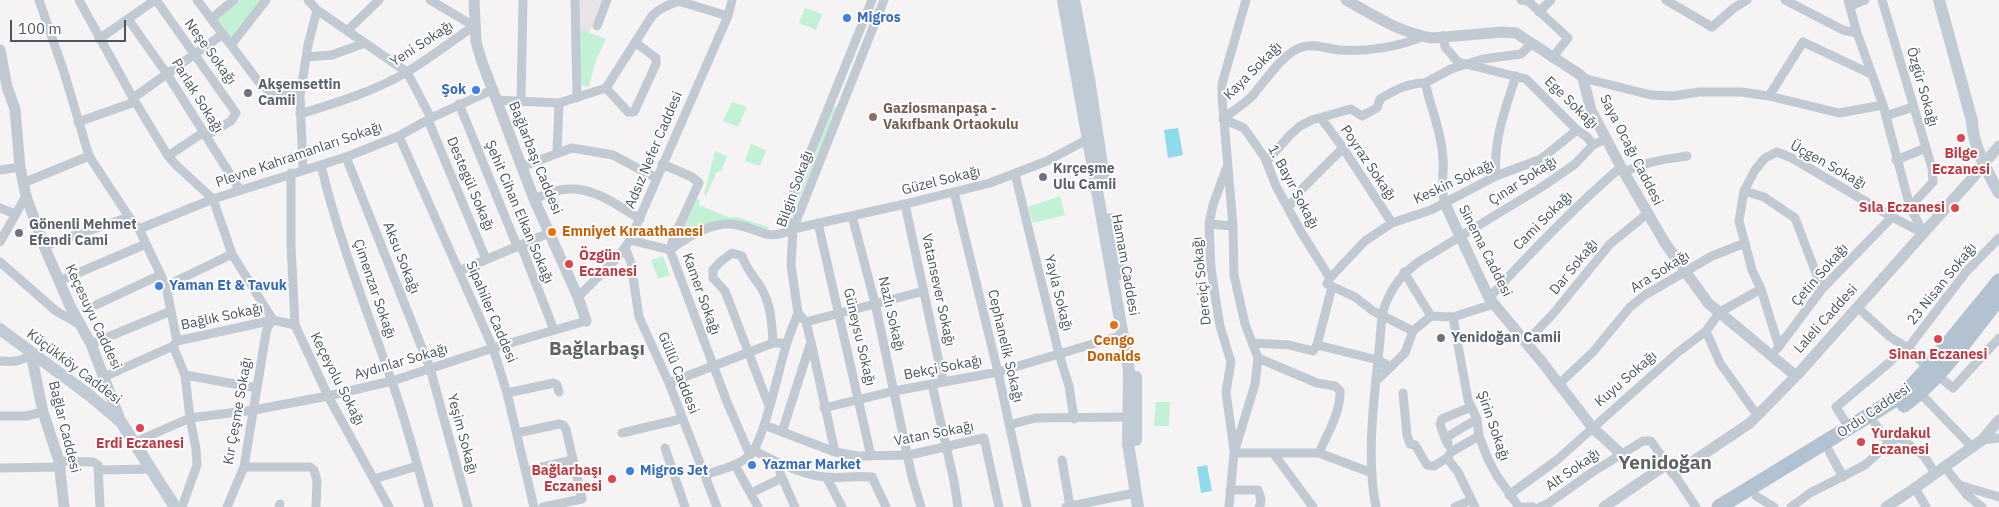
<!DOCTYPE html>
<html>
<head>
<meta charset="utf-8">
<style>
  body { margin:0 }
  #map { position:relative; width:1999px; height:507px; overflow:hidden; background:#f5f3f3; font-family:"IBM Plex Sans",sans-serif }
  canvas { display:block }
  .scale { position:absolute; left:10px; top:20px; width:116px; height:22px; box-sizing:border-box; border:2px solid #4a5661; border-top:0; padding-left:6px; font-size:15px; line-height:18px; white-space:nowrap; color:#4a5661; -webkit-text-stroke:4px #fff; paint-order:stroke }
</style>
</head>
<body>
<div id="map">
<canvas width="1999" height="507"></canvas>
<div class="scale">100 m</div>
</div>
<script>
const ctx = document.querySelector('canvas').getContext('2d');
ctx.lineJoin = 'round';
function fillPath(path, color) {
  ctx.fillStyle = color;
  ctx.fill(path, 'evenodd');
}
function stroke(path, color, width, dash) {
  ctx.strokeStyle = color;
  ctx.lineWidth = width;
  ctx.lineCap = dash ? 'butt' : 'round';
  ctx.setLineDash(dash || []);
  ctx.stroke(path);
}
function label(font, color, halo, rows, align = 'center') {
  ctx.font = font + ' "IBM Plex Sans",sans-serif';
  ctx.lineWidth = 4;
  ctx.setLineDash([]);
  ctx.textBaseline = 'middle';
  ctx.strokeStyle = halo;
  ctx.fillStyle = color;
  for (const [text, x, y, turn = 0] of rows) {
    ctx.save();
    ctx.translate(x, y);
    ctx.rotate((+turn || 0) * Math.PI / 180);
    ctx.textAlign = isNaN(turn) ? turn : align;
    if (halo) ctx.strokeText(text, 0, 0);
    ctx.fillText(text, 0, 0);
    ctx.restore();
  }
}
const education = new Path2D(`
  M578,0H602L589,33L576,28Z`);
const green = new Path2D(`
  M239,0H265L231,40L216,19Z
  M805,8L822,14L816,30L799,23Z
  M576,28L606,39L595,63L589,87L583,86L581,83Z
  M732,102L747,107L738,127L723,121Z
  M834,106L837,107L795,209L793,208Z
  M751,144L766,150L760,166L745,161Z
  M715,151L727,156L721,172L717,171L706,196L704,195Z
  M1060,196L1065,215L1033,223L1028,207Z
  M695,199L700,200L699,205L728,217H737L769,227L765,232L730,224L677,239Z
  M663,256L670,275L658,279L651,260Z
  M1156,402H1170L1169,426H1154Z`);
const water = new Path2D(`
  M1178,128L1183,155L1168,158L1164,130Z
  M1207,465L1212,491L1201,493L1197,467Z`);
const minor = new Path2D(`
  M39,0L64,72L89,156L129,217L139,229L166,286L177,341L173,346L185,375L190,418L196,449L197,465L182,507
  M79,0L133,98L168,156L177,166L213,199L232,254L273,320L295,325L328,396L389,507
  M156,0L236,113L231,121L206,136
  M197,0L258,81L269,91L300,96
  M308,0L317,10L407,72L431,118
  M575,0L577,98
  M1521,0L1528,1L1568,38L1552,58
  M1666,0L1712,27L1734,8L1747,0
  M1785,0L1843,30L1857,33
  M1848,0L1857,33L1883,105L1910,207L1923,232
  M1882,0L1932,168L1933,182L1910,207
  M1850,6L1865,0
  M1539,12L1551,0
  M212,18L234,0
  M128,19L167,74L240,190
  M597,26L607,0
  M347,31L379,0
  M1443,36L1445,47L1458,62L1526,79L1577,130L1587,137L1593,145L1606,139
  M99,39L155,0
  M231,45L266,0
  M306,57L332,55L365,43
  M1583,78L1651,95L1673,96L1699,92H1741L1769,96L1839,113L1883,105
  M606,88L628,112H634L656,64V58L635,42
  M1769,96L1803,42L1871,74
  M133,98L223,34
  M496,100L559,103L606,88L652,16C660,8 668,5 678,1L728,16
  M521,102L523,0
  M459,104L517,246L522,248L554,330
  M300,114C336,103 375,91 407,72C430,58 452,41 474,26L430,0
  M1886,116L1913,107
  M1321,118L1343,148L1392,223
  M1223,119C1232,111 1245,104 1253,95C1265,81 1284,52 1302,47C1313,43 1328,49 1340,50C1364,52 1401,47 1423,36
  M1223,119L1244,128L1265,158L1276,186L1301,232L1330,278
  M428,120L486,259
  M78,122L135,102
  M399,136L493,348L507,393L534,507
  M557,153L559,103
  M168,156L204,132
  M346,157L430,368L468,507
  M1896,160L1926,148
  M1266,162L1290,135L1300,126L1312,120L1351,109L1362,116L1377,108L1380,99C1395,90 1408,83 1425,83
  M662,164L692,177L699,183L673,239L670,250L727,402L750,455
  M321,165C338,238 366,308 391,379C406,421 417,464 429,507
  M521,167L572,148L613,155L656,178
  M303,169L300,96L308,45L317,10
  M1226,169L1213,205L1209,224L1211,268L1216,302L1220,326L1231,362L1226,392L1234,450
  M0,170L20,167
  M1624,172C1649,161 1661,160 1687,156
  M291,173V245L295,325
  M1015,174L1059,354L1069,386L1074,419
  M1496,176C1493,141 1505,109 1516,76
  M23,183L89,156
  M1744,191L1764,197L1795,218L1822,289
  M954,192L998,372L1027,507
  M534,199C542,196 551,192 560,190C591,184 615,204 640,219
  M905,204L943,381
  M1445,204C1440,189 1444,175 1443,160C1442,134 1431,108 1425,83L1451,69L1483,59L1521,54L1532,43
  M0,208L15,214
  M1288,208L1303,188L1343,148
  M852,216L875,303L912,477L921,507
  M818,223L871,456
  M1209,224L1233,226
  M139,229L213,199L346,157L399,136L431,118L492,90
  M793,229L786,217L787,210L872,0
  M630,240L670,250C688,236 715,220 738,225C763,230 766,242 793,229L905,204L990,183L1047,161L1088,139
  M0,242L26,196
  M44,246L129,217
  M625,247L631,263L639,317L669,383L717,507
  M0,262L56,311L79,324
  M459,271L549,233
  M1404,272L1431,316
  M59,281L146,244
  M166,286L232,254
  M578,297L618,257L630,240L728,16L732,0
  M1489,298C1531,252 1573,208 1621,167
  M96,305L160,275
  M1857,307L1890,337L1908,348L1928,368
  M1453,317L1468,400L1477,419L1479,436L1488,459L1497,476L1519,507
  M806,322L924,291
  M1413,331L1373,311L1355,297L1327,284L1330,278L1365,241L1392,223L1431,210L1496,176L1541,159L1577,130
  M1706,331L1720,363L1757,415
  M177,341L273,320
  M1526,342L1553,314L1610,244L1647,214
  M1252,343L1289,345L1313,351L1317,345L1332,287
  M91,344L171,311
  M1317,345L1378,360L1391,367
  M1779,347L1761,289L1752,270L1739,221L1744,191L1755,170L1765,158L1777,152L1792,158L1892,217L1923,233
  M1908,348L1966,272L1999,238
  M1777,349L1822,289L1892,217
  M1258,358L1317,383L1335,386L1340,391C1341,412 1327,434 1319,453L1372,473
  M0,361C12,362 22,362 31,354
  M185,375L257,388
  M1937,375L1953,388L1999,338
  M104,377L173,346
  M1376,381L1405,353L1413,331L1431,316L1453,317L1494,304
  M669,383L773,343H787
  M932,384L954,481L958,507
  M1559,384L1593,352L1630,307L1645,295L1712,256L1745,243
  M507,393L554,383L557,385L559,392
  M1403,393L1407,435L1410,444L1415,445L1427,465L1434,466L1447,458L1451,452L1479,436
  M1920,393L1972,447
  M769,406L725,291L713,278V270L720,262L732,253L742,256C746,268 753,276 760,286C771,303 772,323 773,343
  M824,408L894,391L998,372L1123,335
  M0,416H26L43,412
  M1875,424L1889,443
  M764,425L835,452L858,456L909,455L984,438L999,507
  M1009,425L1035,418L1128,417
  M1849,428L1836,407L1890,362L1904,346
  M782,432L810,345
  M517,433L559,424L563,425L566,429L582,499L543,507
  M622,433L681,419
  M1982,440L1999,438
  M1446,441L1440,424L1442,419L1471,407
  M135,442L190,418L254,410L328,396L392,381L493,348L586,321
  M1448,445L1447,437L1477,419
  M665,448L685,507
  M753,450C775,461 801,475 826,477C841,479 857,475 872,477L886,507
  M1829,451L1843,477
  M835,452L811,342L806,322L798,313L791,265L793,229L884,0
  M1234,453H1319
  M1274,454L1313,507
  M1447,458L1458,472L1475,507
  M1062,460L1070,506
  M59,461L93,462L98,465L100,507
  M780,464V473L795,507
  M735,465L758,507
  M1944,466L1967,495L1982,507
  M244,467H310L314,470L317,481L316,507
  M0,468L61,467
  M100,470L152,469
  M526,471L572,460
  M1674,474L1696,507
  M705,475C719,470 738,466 750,455C764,441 779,368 786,346C789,335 794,324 798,313
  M827,478L842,507
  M374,479L417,466
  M1959,485L1999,497
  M1915,488L1926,507
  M1230,490H1258C1260,495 1263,502 1259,507
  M751,493L782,478
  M1509,495L1557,460L1677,353L1706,331L1720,312L1761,289
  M1756,496L1774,507
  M227,507L244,467L266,333L268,326L273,320
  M279,507L280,504
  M1066,507L1135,493
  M1229,507L1234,453L1255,384L1258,358L1245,324L1234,275L1233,226L1222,97V84L1246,0
  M1376,507C1366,458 1374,400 1379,350C1381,336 1380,318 1385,305C1393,285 1403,273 1420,261L1545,185L1575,164L1593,145
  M1455,507L1471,500
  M1524,507H1533
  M1540,507L1549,503L1591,473L1643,441H1651L1667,464
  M1791,507L1810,493L1865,465L1889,443L1899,437L1924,456L1935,473`);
const tertiary = new Path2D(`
  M474,0L476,42L482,62L534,199L578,297L586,321
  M1346,0C1373,15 1400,33 1432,38L1503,32L1516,33L1579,74L1583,78L1591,110L1621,167L1665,243L1708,303L1796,376
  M0,50L7,87L15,109L20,167L26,196L44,246L70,306L91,344L121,422
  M1988,159L1999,146
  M1445,204L1489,298L1542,362L1592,427L1621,454
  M31,354L43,412L59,461L64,507
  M1604,507L1667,464L1674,474L1750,423L1798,374L1984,165
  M1886,507L1915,488L1982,440L1999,420`);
const secondary = new Path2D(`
  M1063,0L1129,370L1128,443L1138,507
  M1074,0L1089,79L1105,185
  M1939,0L1972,121C1973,147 1987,171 1999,193
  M1111,219L1120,274
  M0,329L89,395L121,422L175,507
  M1136,377V440`);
const primary = new Path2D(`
  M1904,405C1942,378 1969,335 1999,299
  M1719,507L1904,394L1928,368L1999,281`);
const markers = [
  [847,18,5,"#3f7fe0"],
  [476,90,5,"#3f7fe0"],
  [248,93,5,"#6b7280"],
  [873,117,5,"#8d6e63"],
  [1961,138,5,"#e0444e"],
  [1043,177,5,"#6b7280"],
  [1955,208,5,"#e0444e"],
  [552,232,5,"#e8710a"],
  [19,233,5,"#6b7280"],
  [569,264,5,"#e0444e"],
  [159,286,5,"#3f7fe0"],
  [1114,325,5,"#e8710a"],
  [1441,338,5,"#6b7280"],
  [1938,339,5,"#e0444e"],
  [140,428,5,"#e0444e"],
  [1861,442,5,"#e0444e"],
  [752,465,5,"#3f7fe0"],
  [630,471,5,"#3f7fe0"],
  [612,479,5,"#e0444e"]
];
const shopNames = [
  ["Migros",857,18],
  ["Şok",466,90,"right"],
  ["Yaman Et & Tavuk",169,286],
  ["Yazmar Market",762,465],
  ["Migros Jet",640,471]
];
const streetNames = [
  ["Yeni Sokağı",422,44,-33],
  ["Neşe Sokağı",210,52,54],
  ["Kaya Sokağı",1253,71,-45],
  ["Özgür Sokağı",1922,87,74],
  ["Parlak Sokağı",197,96,58],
  ["Ege Sokağı",1571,103,44],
  ["Adsız Nefer Caddesi",654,150,-67],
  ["Saya Ocağı Caddesi",1631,150,63],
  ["Plevne Kahramanları Sokağı",299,155,-19],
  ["Bağlarbaşı Caddesi",535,158,68],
  ["Poyraz Sokağı",1368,163,56],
  ["Üçgen Sokağı",1828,165,29],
  ["Güzel Sokağı",941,181,-14],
  ["Çınar Sokağı",1523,181,-33],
  ["Keskin Sokağı",1454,182,-25],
  ["Destegül Sokağı",470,184,67],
  ["1. Bayır Sokağı",1293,187,62],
  ["Bilgin Sokağı",795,189,-70],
  ["Şehit Cihan Elkan Sokağı",519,212,67],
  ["Cami Sokağı",1543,221,-45],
  ["Sinema Caddesi",1485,251,63],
  ["Aksu Sokağı",401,258,68],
  ["Hamam Caddesi",1125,265,80],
  ["Dar Sokağı",1574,267,-51],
  ["Ara Sokağı",1660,272,-32],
  ["Çetin Sokağı",1820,275,-49],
  ["Dereiçi Sokağı",1202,281,-96],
  ["23 Nisan Sokağı",1942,284,-51],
  ["Çimenzar Sokağı",374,289,71],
  ["Vatansever Sokağı",938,290,78],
  ["Yayla Sokağı",1058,293,76],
  ["Kamer Sokağı",701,294,70],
  ["Sipahiler Caddesi",491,312,67],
  ["Nazlı Sokağı",891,314,77],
  ["Keçesuyu Caddesi",93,317,65],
  ["Bağlık Sokağı",222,317,-12],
  ["Laleli Caddesi",1826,319,-48],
  ["Güneysu Sokağı",859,337,77],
  ["Cephanelik Sokağı",1005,346,77],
  ["Aydınlar Sokağı",401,362,-16],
  ["Küçükköy Caddesi",74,367,37],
  ["Bekçi Sokağı",943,368,-11],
  ["Güllü Caddesi",678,373,68],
  ["Keçeyolu Sokağı",337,379,63],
  ["Kuyu Sokağı",1626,379,-41],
  ["Kır Çeşme Sokağı",238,411,-80],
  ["Ordu Caddesi",1874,411,-34],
  ["Şirin Sokağı",1493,426,71],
  ["Bağlar Caddesi",64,427,76],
  ["Yeşim Sokağı",462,434,75],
  ["Vatan Sokağı",934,434,-11],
  ["Alt Sokağı",1573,470,-35]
];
const worshipNames = [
  ["Akşemsettin",258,85],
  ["Camii",258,101],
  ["Kırçeşme",1053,169],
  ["Ulu Camii",1053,185],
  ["Gönenli Mehmet",29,225],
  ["Efendi Cami",29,241],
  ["Yenidoğan Camii",1451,338]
];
const educationNames = [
  ["Gaziosmanpaşa -",883,109],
  ["Vakıfbank Ortaokulu",883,125]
];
const healthNames = [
  ["Bilge",1961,154],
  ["Eczanesi",1961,170],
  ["Sıla Eczanesi",1945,208,"right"],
  ["Özgün",579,256,"left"],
  ["Eczanesi",579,272,"left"],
  ["Sinan Eczanesi",1938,355],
  ["Yurdakul",1871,434,"left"],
  ["Eczanesi",1871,450,"left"],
  ["Erdi Eczanesi",140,444],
  ["Bağlarbaşı",602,471,"right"],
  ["Eczanesi",602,487,"right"]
];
const foodNames = [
  ["Emniyet Kıraathanesi",562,232],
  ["Cengo",1114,341,"center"],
  ["Donalds",1114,357,"center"]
];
const districtNames = [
  ["Bağlarbaşı",597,350],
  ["Yenidoğan",1665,464]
];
fillPath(education, '#e6e4e5');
fillPath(green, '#c3f1d5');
fillPath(water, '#90daee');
stroke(minor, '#c1cad2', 9);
stroke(tertiary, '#c1cad2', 11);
stroke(secondary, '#c1cbd6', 12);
stroke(primary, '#b3c2d1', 15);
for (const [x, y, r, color] of markers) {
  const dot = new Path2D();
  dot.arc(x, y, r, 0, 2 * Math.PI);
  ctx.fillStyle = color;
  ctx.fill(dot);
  stroke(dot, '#fff', 2);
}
label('bold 14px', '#366cbe', '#fff', shopNames, 'left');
label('14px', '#4a5661', '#fff', streetNames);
label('bold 14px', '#5b616d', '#fff', worshipNames, 'left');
label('bold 14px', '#785e54', '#fff', educationNames, 'left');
label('bold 14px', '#be3a42', '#fff', healthNames);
label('bold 14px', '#c56008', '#fff', foodNames, 'left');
label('bold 19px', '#5f6368', '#fff', districtNames);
</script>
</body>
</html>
